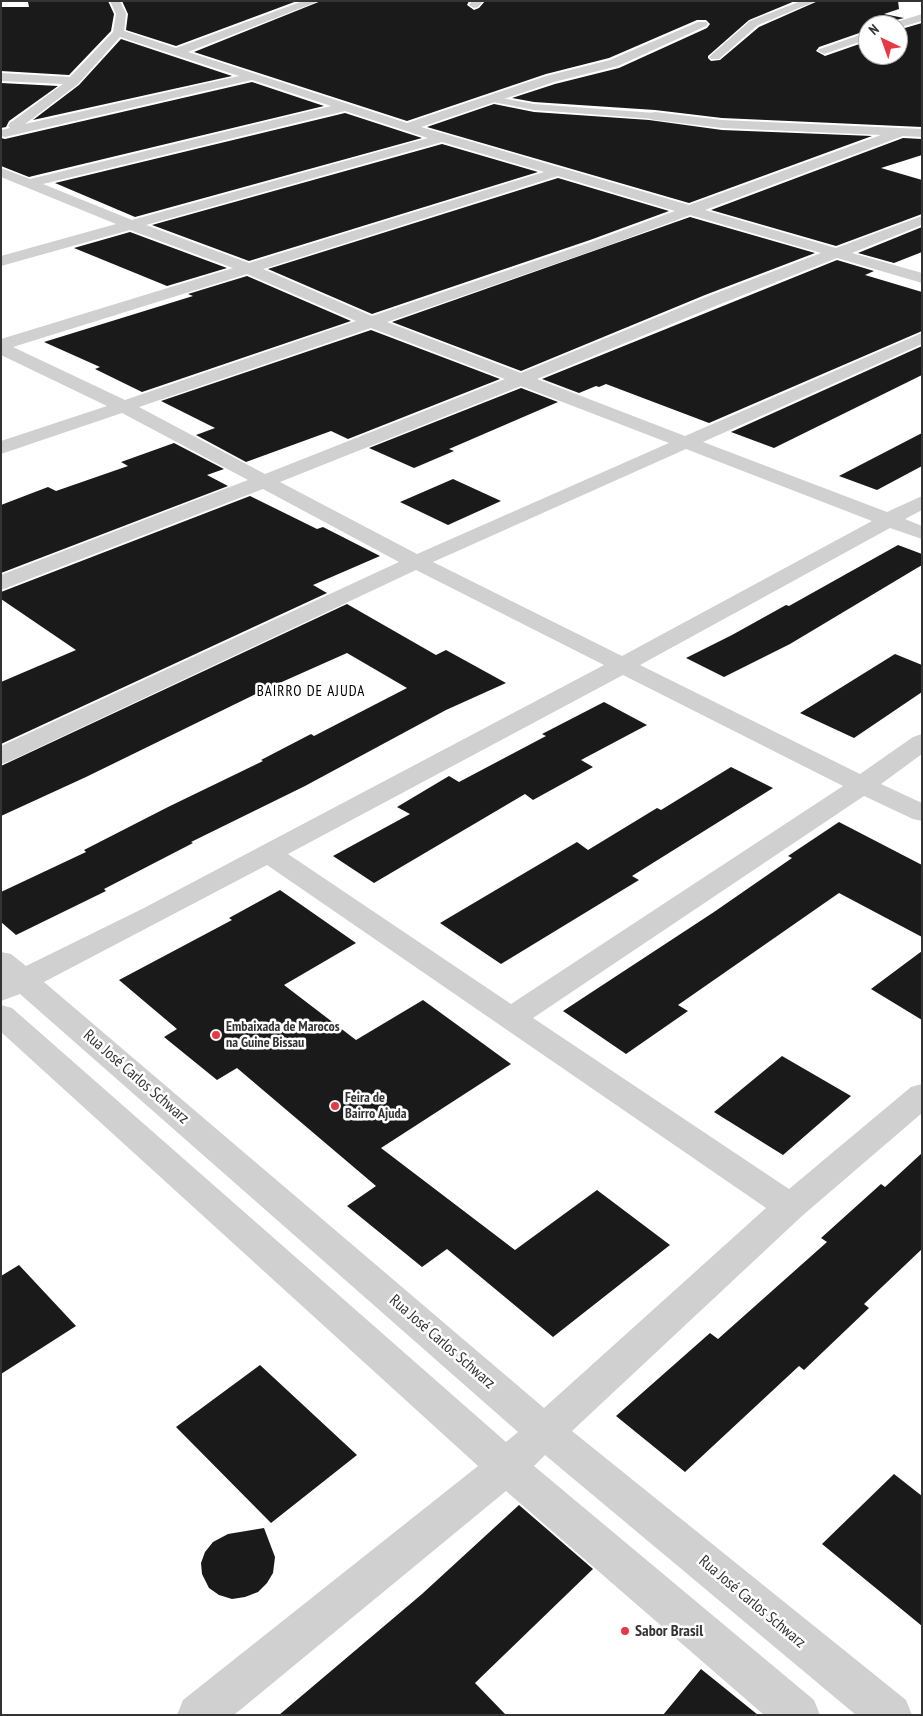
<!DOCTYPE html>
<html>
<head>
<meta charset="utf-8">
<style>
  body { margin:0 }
  #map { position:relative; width:923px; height:1716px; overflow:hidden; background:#fff; font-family:"PT Sans Narrow",sans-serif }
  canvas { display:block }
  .frame { position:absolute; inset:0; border:2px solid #333; pointer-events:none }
  .north { position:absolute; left:858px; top:15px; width:50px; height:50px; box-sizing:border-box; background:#fff; border:1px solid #adadad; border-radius:50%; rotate:318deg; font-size:14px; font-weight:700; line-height:20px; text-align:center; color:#333 }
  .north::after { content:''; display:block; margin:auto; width:18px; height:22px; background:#e63946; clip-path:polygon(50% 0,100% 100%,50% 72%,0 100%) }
</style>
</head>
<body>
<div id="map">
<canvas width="923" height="1716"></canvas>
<div class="frame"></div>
<div class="north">N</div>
</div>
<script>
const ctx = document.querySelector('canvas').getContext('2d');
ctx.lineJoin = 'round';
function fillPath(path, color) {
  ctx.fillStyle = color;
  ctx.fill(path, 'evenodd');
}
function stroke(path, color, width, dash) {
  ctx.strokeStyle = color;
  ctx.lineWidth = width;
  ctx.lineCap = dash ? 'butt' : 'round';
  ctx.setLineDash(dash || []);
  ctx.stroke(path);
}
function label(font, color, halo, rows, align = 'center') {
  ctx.font = font + ' "PT Sans Narrow",sans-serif';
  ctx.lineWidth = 5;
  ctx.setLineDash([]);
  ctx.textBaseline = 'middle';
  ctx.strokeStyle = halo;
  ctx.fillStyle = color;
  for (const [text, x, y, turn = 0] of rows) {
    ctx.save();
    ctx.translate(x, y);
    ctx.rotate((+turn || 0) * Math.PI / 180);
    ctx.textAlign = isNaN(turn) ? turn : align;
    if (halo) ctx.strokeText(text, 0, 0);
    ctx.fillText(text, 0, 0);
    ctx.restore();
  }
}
const building = new Path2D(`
  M43,1H108L114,14L111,31L69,75L1,71V7H29L28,2Z
  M122,1H297L176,46L126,30L128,14Z
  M321,1H469L467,5L474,10L479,8L485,1H795L749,20L708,56V58L711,61L720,60L759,27L818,1H898L899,9L884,14L904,18L892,21L889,25H868V30L819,47L816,51L825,56L868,41V55H898V30L922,23V127L722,118L655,110L534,102L512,98L555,84L619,68L707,28L710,24L706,20H697L609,58L546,74L407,121L194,52Z
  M121,39L232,76L33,120L79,85Z
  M252,82L324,106L37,175L29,177L1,166V138L5,139Z
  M1,83L58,86L9,121L6,127L1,128Z
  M494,104L534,112L649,120L722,130L872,136L689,203L427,127Z
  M345,113L422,138L135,217L55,183Z
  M903,138L922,139V155L881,168L922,180V214L836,246L711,210Z
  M442,144L538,172L249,261L152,225Z
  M558,178L669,211L590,240L372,314L268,269Z
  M690,217L815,253L705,295L521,371L392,322Z
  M922,227V252L894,263L858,253Z
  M130,232L227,268L167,286L74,248Z
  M837,260L874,271L865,275L922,292V331L709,423L606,384L599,387L596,386L579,393L542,379Z
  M247,276L351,321L142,392L95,369L100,367L44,342L193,296L188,294Z
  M371,330L500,379L348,439L331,431L246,462L196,435L215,428L161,401Z
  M922,346V375L774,448L731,432Z
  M521,388L558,402L449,449L454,451L414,468L369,448Z
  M922,433V466L877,490L839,476Z
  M174,443L224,469L207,475L228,486L1,573V505L48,487L56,491L128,466L121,462Z
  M453,479L501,501L448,525L400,502Z
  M250,496L317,529L323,527L380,556L313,585L327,593L1,744V682L76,650L1,599V592Z
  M898,545L922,554V565L790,644L724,677L686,658L732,635L786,605L789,606Z
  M347,604L436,655L446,650L506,683L446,710L305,786L191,842L193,843L104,889L106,891L16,935L1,922V892L86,852L84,850L168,807L263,761L261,760L311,734L314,736L407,688L347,653L266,689L86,777L1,816V766Z
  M895,654L922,665V692L854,738L800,713Z
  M604,702L647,725L581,760L593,767L533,800L525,794L374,883L333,856L410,814L397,807L449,776L459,782L546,736L542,734Z
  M731,767L773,788L632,876L639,880L501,964L440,923L577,842L588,850L657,808L661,810Z
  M839,822L922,865V937L839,893L678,1005L688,1011L626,1054L563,1011L714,912L792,858L788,856Z
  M280,890L356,943L284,985L356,1040L423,1000L511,1064L381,1148L515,1250L597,1190L670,1245L553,1337L447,1249L422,1267L347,1206L376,1186L237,1068L217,1080L164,1037L177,1029L119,980L232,920L229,918Z
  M922,951V1020L871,989Z
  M782,1056L851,1096L783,1155L714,1112Z
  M922,1153V1249L864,1304L869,1308L804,1370L799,1366L685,1472L616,1416L710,1333L718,1339L827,1242L821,1238L881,1184L885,1187Z
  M19,1265L76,1326L1,1374V1276Z
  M260,1365L357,1455L271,1523L176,1427Z
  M894,1474L922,1496V1626L822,1544Z
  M519,1505L593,1569L475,1683L506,1715H279L422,1594Z
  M264,1528L275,1557L273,1573L267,1583L258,1592L245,1597L232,1599L219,1595L209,1588L202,1574L201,1563L205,1552L213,1542L228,1534Z
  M701,1669L758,1715H663Z`);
const lane = new Path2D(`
  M491,96L534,104L655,113L659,116L655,119L534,110L488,101L487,99Z`);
const street = new Path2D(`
  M110,1H120L126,14L124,31L176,48L303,1H319L188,52L407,123L546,76L610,60L698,22H706L708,24L706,26L618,66L554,82L421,127L689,205L881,135L722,128L655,120L650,119L649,116L650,113L655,112L722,120L922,129V137L903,136L705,210L836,248L922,216V225L852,253L922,273V283L837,258L718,305L537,379L685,436L922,333V344L703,442L887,512L922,496V510L905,519L922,526V539L890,528L640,665L860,774L913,737L922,734V754L881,784L922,803V821L913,819L864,796L533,1018L789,1189L911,1087L922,1084V1113L802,1216L572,1431L906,1700L912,1715H856L545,1455L534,1466L814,1700L820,1715H764L506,1491L234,1715H177L183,1700L478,1466L1,1032V1005L12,1008L506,1442L518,1432L20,994L1,1001V952L11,954L26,966L144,908L604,665L416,570L10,761L1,764V746L399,562L263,489L1,590V575L248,480L122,413L1,454V441L107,406L1,355V339L233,268L130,230L1,266V256L116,224L1,177V168L30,179L331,106L252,80L5,137L1,136V130L10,128L8,126L10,123L63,84L1,81V73L70,77L113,32L116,14ZM120,37L239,76L25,124L78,84ZM345,111L428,138L132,220L43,184ZM442,142L544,172L249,263L146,225ZM558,176L675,211L591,242L372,316L263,269ZM690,215L821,253L706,297L521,373L387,322L601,248ZM247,274L356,321L125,400L13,347ZM371,328L505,379L265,474L139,407ZM521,386L669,443L417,554L280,482ZM686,449L872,521L622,656L433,562ZM623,675L843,786L511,1004L288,854ZM267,865L766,1208L544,1408L44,982Z
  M472,1H483L478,7L474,8L469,5Z
  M801,1H816L758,25L719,59H711L709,57L750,21Z
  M922,14V21L898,28V25H891L893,23Z
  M868,32V39L824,54L818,51L820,49Z`);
const markers = [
  [216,1035,5,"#e63946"],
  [335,1106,5,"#e63946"],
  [625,1631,5,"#e63946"]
];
const poiNames = [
  ["Embaixada de Marocos",226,1027],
  ["na Guine Bissau",226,1043],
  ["Feira de",345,1098],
  ["Bairro Ajuda",345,1114]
];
const neighbourhoodNames = [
  ["BAIRRO DE AJUDA",311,692]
];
const nearStreetnames = [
  ["Rua José Carlos Schwarz",136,1077,41],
  ["Rua José Carlos Schwarz",442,1342,41],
  ["Rua José Carlos Schwarz",752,1602,40]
];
const nearPoinames = [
  ["Sabor Brasil",635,1631]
];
fillPath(building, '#1a1a1a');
fillPath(lane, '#d0d0d0');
fillPath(street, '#d0d0d0');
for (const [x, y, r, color] of markers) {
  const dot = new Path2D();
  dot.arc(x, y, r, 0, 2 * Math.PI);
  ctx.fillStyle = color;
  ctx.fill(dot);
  stroke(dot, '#fff', 2);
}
label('bold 14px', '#333', '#fff', poiNames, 'left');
ctx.letterSpacing = '1px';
label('15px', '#000', '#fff', neighbourhoodNames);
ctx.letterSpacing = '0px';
label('16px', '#333', '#fff', nearStreetnames);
label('bold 16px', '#333', '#fff', nearPoinames, 'left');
</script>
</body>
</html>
